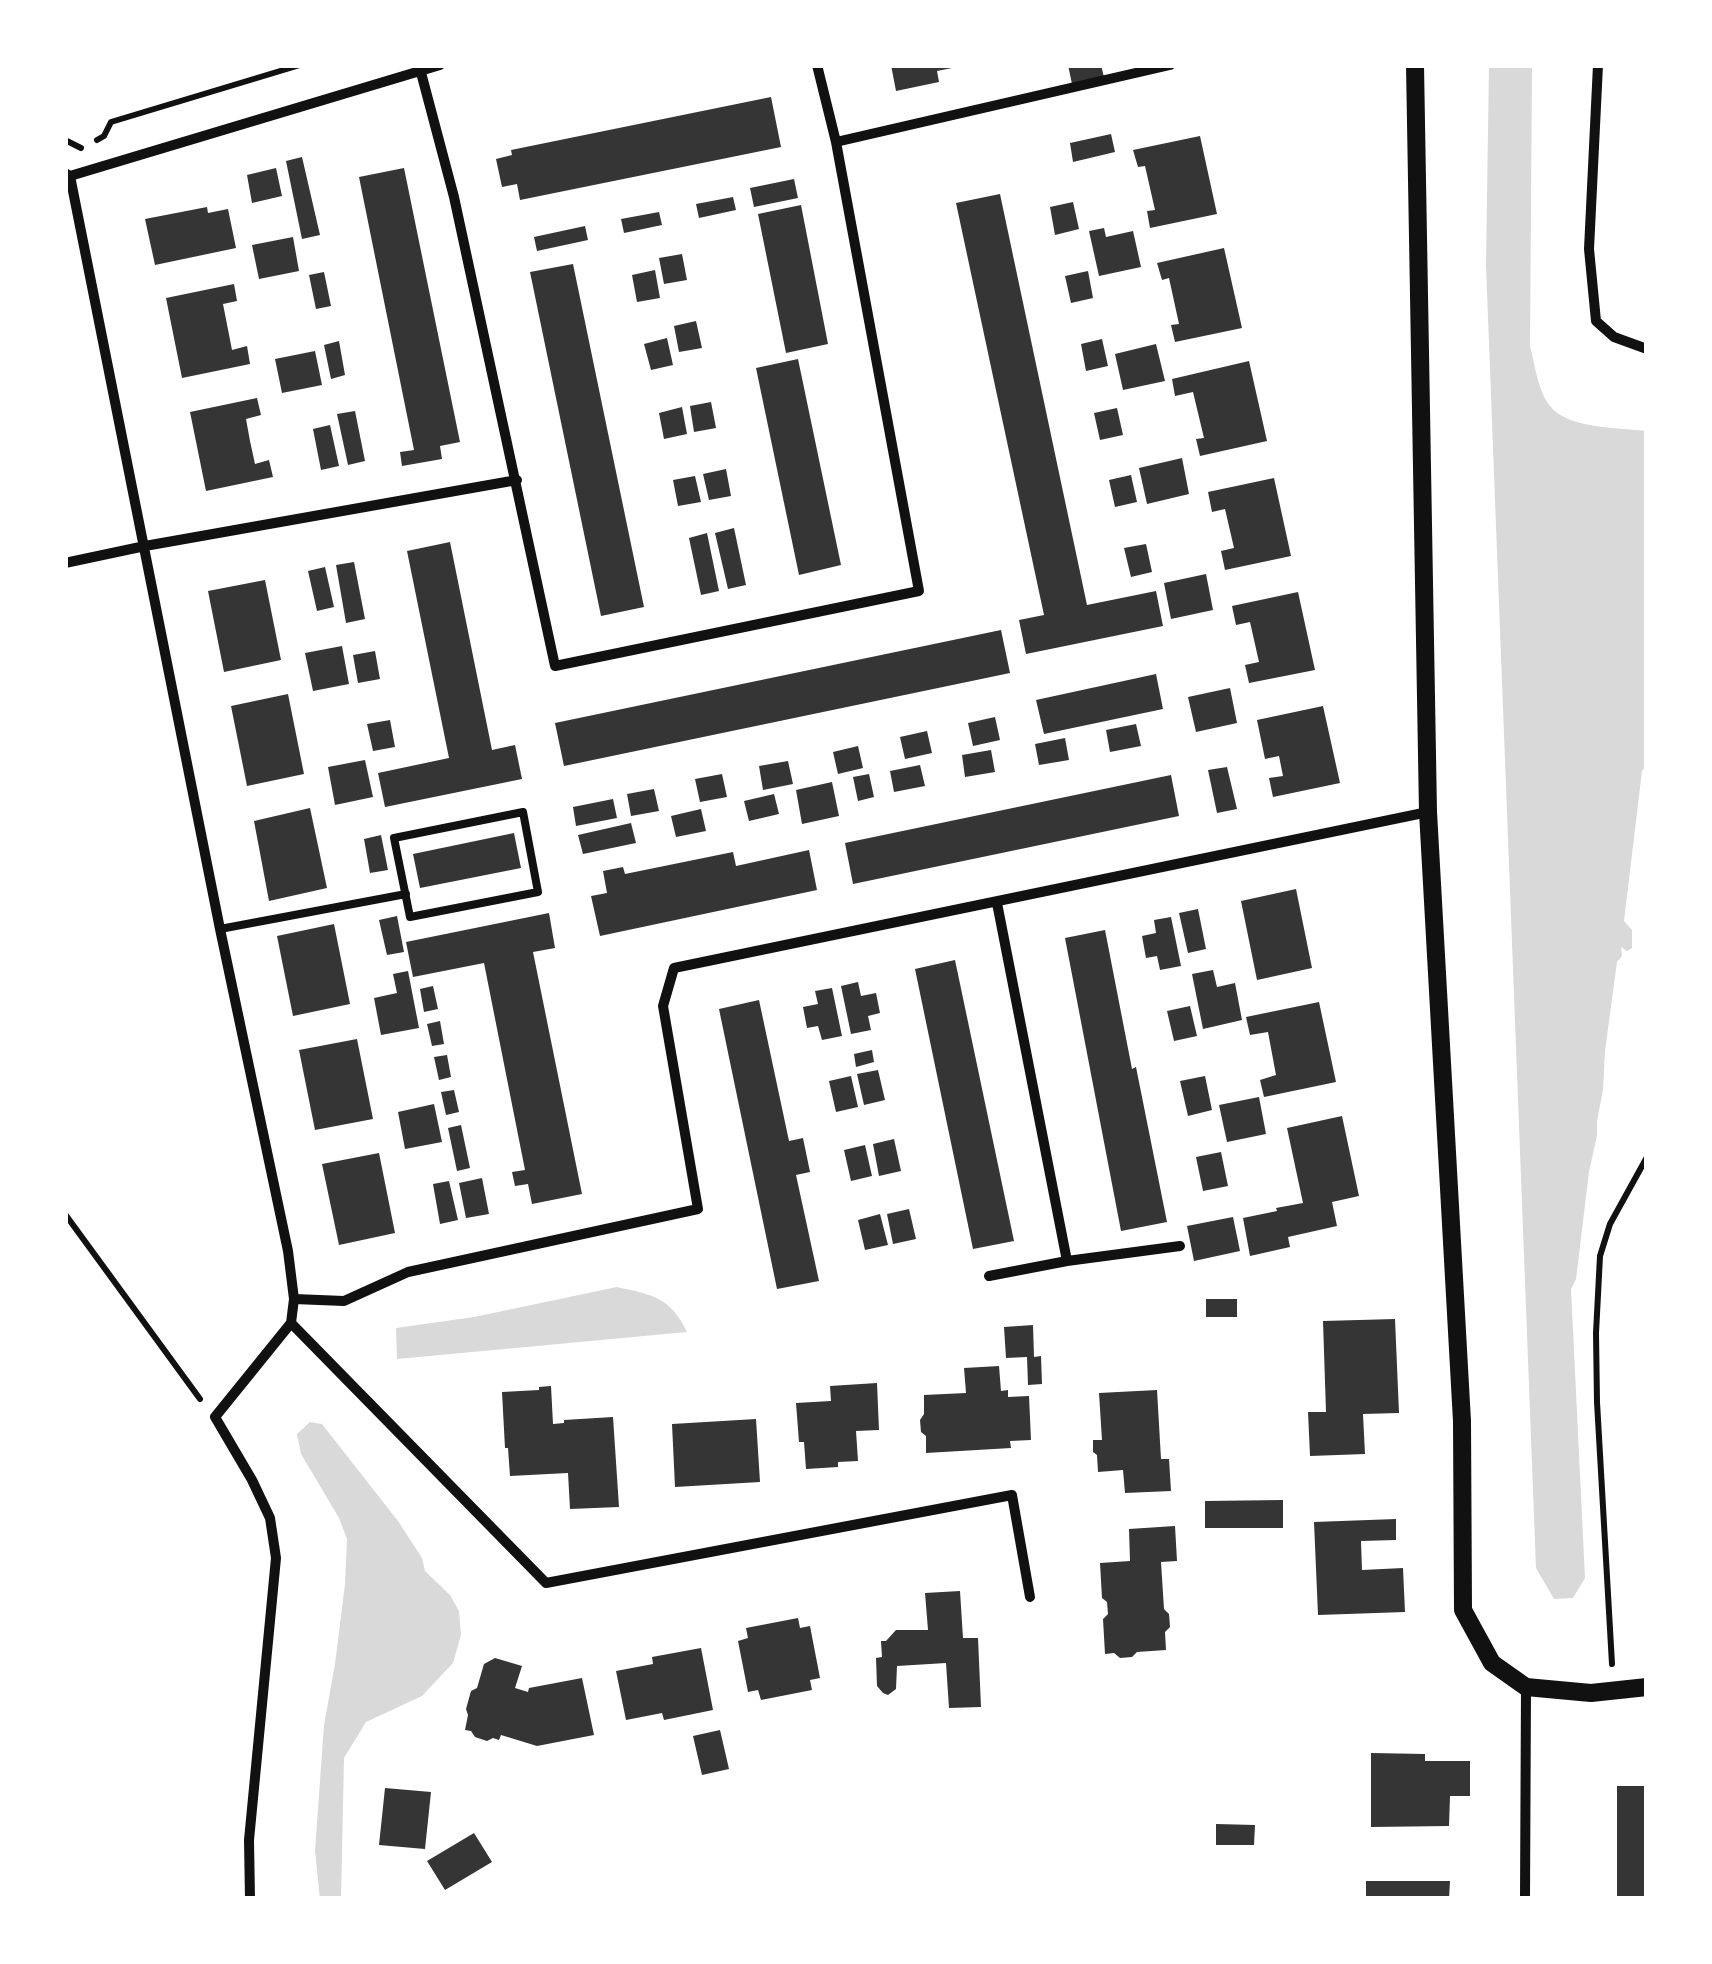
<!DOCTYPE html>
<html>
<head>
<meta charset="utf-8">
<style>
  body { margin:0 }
  #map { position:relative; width:1712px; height:1964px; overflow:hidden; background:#fff; font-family:Roboto,sans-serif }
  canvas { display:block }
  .frame { position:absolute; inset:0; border:68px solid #fff; pointer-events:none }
</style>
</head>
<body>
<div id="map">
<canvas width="1712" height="1964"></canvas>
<div class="frame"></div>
</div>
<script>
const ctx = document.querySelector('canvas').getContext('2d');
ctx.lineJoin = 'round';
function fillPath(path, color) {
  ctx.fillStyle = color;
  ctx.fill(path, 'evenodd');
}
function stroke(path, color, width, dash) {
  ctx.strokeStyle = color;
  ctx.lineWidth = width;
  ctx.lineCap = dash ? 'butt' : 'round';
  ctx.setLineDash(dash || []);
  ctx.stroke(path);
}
const water = new Path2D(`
  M1489,65H1532L1530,346C1535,365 1538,391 1550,406C1567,429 1622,428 1647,431V765L1642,771L1624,921L1632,930V948L1627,951L1621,947L1622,956L1617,962L1605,1051L1603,1090L1597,1121V1135L1589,1172L1576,1279L1571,1289L1585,1578L1573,1598L1554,1599L1536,1568L1486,265Z
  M617,1287C653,1295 670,1297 687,1332L397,1359L396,1328L474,1317Z
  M310,1422L322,1424L398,1521L422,1558L425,1571L450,1595L459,1611L461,1635L453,1663L422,1696L366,1722L344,1758L341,1899H320L315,1851L324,1725L335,1664L345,1584L347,1539L339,1518L301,1454L297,1434Z`);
const building = new Path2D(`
  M891,65H957V67L937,71L939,82L896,91Z
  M1068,65H1101L1104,77L1072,84Z
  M771,97L781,147L520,200L517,184L502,187L496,159L512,155L511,150Z
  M1111,134L1115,152L1073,162L1070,143Z
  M1200,136L1217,214L1150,228L1147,211L1155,210L1145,166L1138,167L1133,150Z
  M302,157L320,235L302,239L286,161Z
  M276,168L282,196L252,203L247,175Z
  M404,168L460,442L440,446L442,459L402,466L400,452L414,450L359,177Z
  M794,179L798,198L754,207L750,188Z
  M1000,194L1087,605L1156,591L1163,626L1026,654L1019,620L1044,615L956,203Z
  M733,197L736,210L699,218L696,204Z
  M1073,202L1079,229L1055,235L1050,207Z
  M801,205L828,344L786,353L758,214Z
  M207,207L208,213L228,209L236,248L155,265L145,219Z
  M659,212L662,225L624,233L621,219Z
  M585,226L588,240L537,251L534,237Z
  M1104,228L1106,237L1133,231L1141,267L1099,276L1089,231Z
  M293,237L299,271L259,279L252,245Z
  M1224,248L1242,328L1175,342L1171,325L1179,324L1169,278L1162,280L1157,263Z
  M682,254L687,280L664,284L659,258Z
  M573,264L644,607L601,616L530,272Z
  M655,270L660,298L637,302L632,275Z
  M1088,271L1093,298L1071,303L1065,276Z
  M324,272L331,306L316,309L309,275Z
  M234,284L237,301L223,304L232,350L247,346L250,364L182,378L166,298Z
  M696,321L702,348L679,352L674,326Z
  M667,338L673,365L651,370L644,344Z
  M1102,339L1108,366L1086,371L1081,344Z
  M339,341L345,375L331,379L324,345Z
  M1156,344L1165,381L1123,390L1115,354Z
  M315,351L322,385L282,393L275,359Z
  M798,359L841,565L799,575L756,368Z
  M1249,361L1267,441L1200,456L1196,439L1204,438L1193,392L1175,396L1172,379Z
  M257,398L261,415L246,419L250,441L255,464L269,460L273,477L206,491L190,412Z
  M711,402L716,428L694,432L690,406Z
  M682,407L687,434L664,439L659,413Z
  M1117,408L1123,435L1100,440L1094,413Z
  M355,411L365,461L348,465L337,414Z
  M330,425L339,466L321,470L313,429Z
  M1182,458L1189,494L1147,504L1139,468Z
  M726,469L731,496L709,500L703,474Z
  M1131,475L1137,502L1115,507L1109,480Z
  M695,476L701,502L678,506L673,480Z
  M1274,478L1291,556L1225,570L1221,551L1234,548L1225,509L1212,512L1208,492Z
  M734,528L746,585L728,589L715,533Z
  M707,533L719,591L701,595L689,538Z
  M450,542L492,750L515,745L522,779L385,807L378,773L449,758L407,551Z
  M1146,544L1152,572L1131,577L1124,548Z
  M354,562L365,619L346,623L336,565Z
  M325,567L334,607L317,611L308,571Z
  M1206,574L1213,610L1171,619L1164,583Z
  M265,580L281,660L224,672L208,591Z
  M1298,592L1315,670L1249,683L1245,665L1259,662L1250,622L1236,625L1232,606Z
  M1001,630L1010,673L564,766L555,723Z
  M342,646L349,684L313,691L305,653Z
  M375,651L380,679L358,683L353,655Z
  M1156,674L1163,709L1044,734L1036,700Z
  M1230,688L1237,723L1196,732L1188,697Z
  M288,694L304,774L247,786L231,706Z
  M1323,706L1340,783L1273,797L1269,778L1283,776L1279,756L1265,759L1257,720Z
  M995,717L1000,740L973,746L968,723Z
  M390,720L395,747L373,751L367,724Z
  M1136,724L1141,746L1110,752L1106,730Z
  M927,731L932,753L905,759L900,737Z
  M1065,738L1069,760L1039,765L1035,744Z
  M858,746L863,768L838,774L833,752Z
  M991,750L995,772L965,777L962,755Z
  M365,760L373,797L335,805L328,767Z
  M788,761L793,784L763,790L759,766Z
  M920,765L925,786L894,792L890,771Z
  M1227,767L1237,809L1217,813L1208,770Z
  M722,774L727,797L700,802L695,779Z
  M869,774L874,797L858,801L853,777Z
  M1171,775L1179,816L853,884L845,843Z
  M832,782L839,816L802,824L796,790Z
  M654,789L659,811L631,816L627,794Z
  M774,794L779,814L749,821L744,801Z
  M613,799L617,818L576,826L573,807Z
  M310,808L327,888L269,901L254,821Z
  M701,809L706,831L676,837L671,816Z
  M631,823L636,843L583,854L578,835Z
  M514,833L521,868L420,888L413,854Z
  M381,835L388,870L370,873L364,839Z
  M809,850L817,890L600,936L591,896L607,893L603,871L623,867L625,874L733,852L736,866Z
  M1296,889L1312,968L1257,980L1241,901Z
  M1198,909L1206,949L1188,953L1179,913Z
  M549,913L555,948L533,952L582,1194L532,1204L528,1184L515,1186L512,1172L525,1170L484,963L413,977L406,942Z
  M397,916L404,952L387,955L379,920Z
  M1171,917L1181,966L1160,970L1157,956L1146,958L1142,936L1156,933L1154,920Z
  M334,924L350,1004L293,1016L277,936Z
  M1105,930L1132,1069L1136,1067L1167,1222L1121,1231L1065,938Z
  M955,960L1014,1241L973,1249L915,969Z
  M1213,970L1217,987L1235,983L1242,1020L1203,1029L1192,974Z
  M408,971L419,1028L381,1035L374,998L397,993L393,974Z
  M858,982L861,996L876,993L880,1013L868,1016L871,1030L851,1034L841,986Z
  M433,986L438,1009L424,1012L420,989Z
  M832,988L842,1036L822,1040L818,1026L807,1028L803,1007L818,1004L815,991Z
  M759,1000L789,1141L803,1138L810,1172L796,1175L819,1281L777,1289L719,1009Z
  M1319,1002L1336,1082L1264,1097L1260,1080L1276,1075L1268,1032L1250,1035L1246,1017Z
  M1190,1006L1197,1036L1174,1041L1167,1011Z
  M440,1021L444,1044L432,1046L427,1024Z
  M357,1039L373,1119L315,1130L299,1050Z
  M872,1050L874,1062L856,1067L854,1054Z
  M447,1055L451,1077L439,1080L434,1057Z
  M878,1070L885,1100L864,1105L857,1074Z
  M851,1076L858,1107L836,1112L829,1081Z
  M1205,1076L1212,1110L1188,1116L1180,1081Z
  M454,1090L459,1112L446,1115L441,1092Z
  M1259,1097L1266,1134L1227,1142L1219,1105Z
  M434,1104L442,1142L405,1149L398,1112Z
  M1342,1116L1359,1196L1332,1202L1337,1226L1288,1237L1290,1247L1250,1256L1243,1218L1277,1211L1276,1208L1303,1203L1287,1128Z
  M461,1125L470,1168L457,1171L448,1128Z
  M894,1139L901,1171L879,1176L873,1144Z
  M865,1145L872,1176L851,1181L844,1150Z
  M1221,1152L1228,1186L1203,1191L1196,1157Z
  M379,1153L395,1233L339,1245L322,1164Z
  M482,1178L489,1214L466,1218L459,1183Z
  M449,1181L458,1220L440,1224L433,1184Z
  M909,1209L916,1239L893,1244L887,1214Z
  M880,1214L888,1245L865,1250L858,1220Z
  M1233,1217L1240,1251L1194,1261L1187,1226Z
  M1206,1299H1237V1317H1206Z
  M1395,1319L1399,1413L1363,1414L1365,1454L1310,1456L1308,1412H1326L1323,1321Z
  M1033,1325L1034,1357L1041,1356L1042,1384L1028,1385L1027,1357L1006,1358L1004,1327Z
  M999,1366L1001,1391L1008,1390V1397L1029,1396L1031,1440L1010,1441L1011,1448L926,1453V1436L921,1432L920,1420L924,1414V1395L966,1393L964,1368Z
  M877,1383L879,1430L856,1431L858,1461L838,1462V1467L806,1469L804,1442H799L796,1403L831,1401L830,1386Z
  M551,1386L553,1424L564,1423V1420L613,1417L619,1507L570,1509L568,1473L510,1476L508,1448H505L502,1392L539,1390V1387Z
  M1157,1390L1161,1459H1169L1171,1491L1125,1493L1123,1470L1098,1472L1097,1455L1093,1452V1440H1102L1099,1393Z
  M756,1419L760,1482L675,1487L672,1424Z
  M1283,1500V1528H1205V1501Z
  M1396,1519V1540L1361,1541L1362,1570L1403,1568L1405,1612L1318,1615L1314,1522Z
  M1175,1526L1177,1561L1161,1562L1164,1609L1169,1614L1170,1627L1165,1632L1166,1650L1137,1652L1132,1657L1120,1658L1114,1653L1105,1654L1103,1619L1108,1614L1107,1602L1102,1598L1100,1563L1130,1561L1129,1529Z
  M960,1591L963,1638H978L981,1707L949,1708L946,1663L897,1666L896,1689L888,1695L883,1693L877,1686L876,1658L882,1657L881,1641H886L896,1630H928L925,1593Z
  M798,1618L800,1628L810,1626L820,1678L810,1680L812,1690L761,1700L758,1690L748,1692L738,1641L748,1638L746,1628Z
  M701,1648L713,1710L664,1720L662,1713L626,1720L616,1671L653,1664L652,1657Z
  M495,1658L522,1666L515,1688L528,1692L529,1688L582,1678L594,1735L537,1746L501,1735L499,1740L493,1738L487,1741L475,1737L471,1731L465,1730L468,1715L466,1709L471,1691L477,1688L484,1664Z
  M720,1730L729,1769L702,1775L693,1736Z
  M1371,1753L1425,1754V1761H1470V1796H1450L1449,1826L1371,1827Z
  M1617,1786H1647V1899H1617Z
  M385,1788L431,1792L425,1849L379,1845Z
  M1216,1824L1255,1825L1254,1845H1216Z
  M474,1833L492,1862L445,1890L427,1861Z
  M1366,1881H1450L1449,1899H1366Z`);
const path = new Path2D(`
  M65,140L81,148
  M97,140L104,136L111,122L300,65
  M65,1214L200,1399
  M1612,1664L1597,1402L1596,1333L1600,1256L1610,1224L1647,1157`);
const service = new Path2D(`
  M523,812L538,892L410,917L394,838Z
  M220,929L406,894`);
const minor = new Path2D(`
  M419,65L454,197L555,666L919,591L836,142L817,65
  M1598,65L1589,249L1596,321L1614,337L1647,349
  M836,142L1170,65
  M65,173L70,176L220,929L288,1251L294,1299L291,1323
  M70,176L440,65
  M65,563L145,546L517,480
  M997,903L1067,1261
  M989,1276L1067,1261L1180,1246
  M294,1299L344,1301L408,1272L698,1209L663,1006L674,968L1428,812
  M291,1323L546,1583L1012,1495L1030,1597
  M250,1899L249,1840L276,1558L270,1518L252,1480L215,1417L291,1323
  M1525,1899L1526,1687`);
const tertiary = new Path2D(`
  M1415,65L1428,812L1462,1421L1463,1610L1492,1663L1526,1687L1591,1693L1647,1687`);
fillPath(water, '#d9d9d9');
fillPath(building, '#353535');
stroke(path, '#111', 6);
stroke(service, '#111', 8);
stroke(minor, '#111', 10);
stroke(tertiary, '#111', 18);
</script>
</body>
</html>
